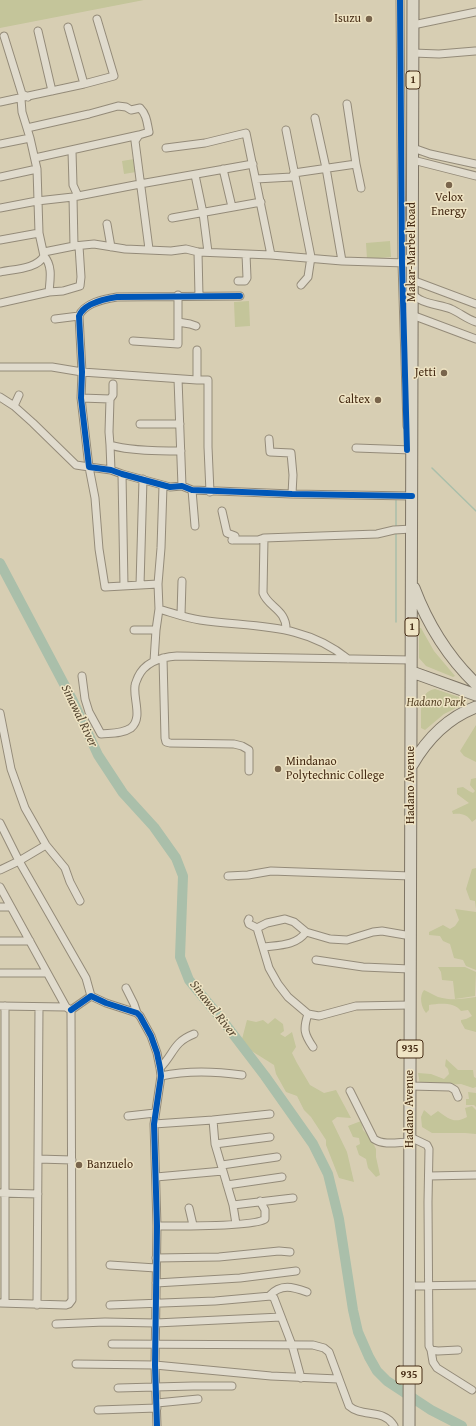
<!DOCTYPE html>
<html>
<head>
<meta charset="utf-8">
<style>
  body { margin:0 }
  canvas { display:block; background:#d7ceb3 }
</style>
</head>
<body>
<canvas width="476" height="1426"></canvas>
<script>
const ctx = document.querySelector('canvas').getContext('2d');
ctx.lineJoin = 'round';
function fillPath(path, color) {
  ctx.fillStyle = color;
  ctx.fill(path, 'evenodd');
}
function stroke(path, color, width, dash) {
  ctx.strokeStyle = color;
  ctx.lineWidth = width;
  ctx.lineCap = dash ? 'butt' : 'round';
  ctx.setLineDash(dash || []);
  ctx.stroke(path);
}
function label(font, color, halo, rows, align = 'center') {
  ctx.font = font + ' "Gentium Book Plus",serif';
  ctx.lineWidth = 3;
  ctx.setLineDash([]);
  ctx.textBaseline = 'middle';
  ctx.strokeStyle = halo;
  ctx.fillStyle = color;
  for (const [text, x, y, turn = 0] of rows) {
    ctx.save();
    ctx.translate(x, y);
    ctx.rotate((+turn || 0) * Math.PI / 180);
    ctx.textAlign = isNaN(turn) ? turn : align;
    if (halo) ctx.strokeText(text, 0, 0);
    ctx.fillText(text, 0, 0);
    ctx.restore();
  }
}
const green = new Path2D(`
  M0,0H144L0,28Z
  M134,159L136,172L124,174L122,161Z
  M390,241L391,257L367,259L366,243Z
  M249,301L250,326L235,327L234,302Z
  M419,628H421L434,651L455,676L453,677L426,666L419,658Z
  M435,689L462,698L463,703L462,705L444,714L425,730L421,728C422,714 417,692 435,689Z
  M476,725V762L464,756L460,751Z
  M476,778V819L472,822C467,814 461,813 453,814L452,811L469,803L457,794V788L463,787L469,791L473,793L475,791L470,785L471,779Z
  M476,868V909L475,901L470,900L466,889L472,869Z
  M455,909L476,912V970L466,966L463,960L454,958L450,944L443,941L440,936L429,935V932L443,925L450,929L455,926L459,920Z
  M438,967H465L476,972L475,996L455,999L453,981L442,980L441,972Z
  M424,990C429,992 433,995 438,997C452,1001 462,999 476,997V1032L465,1029L461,1022V1020L466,1019L472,1016L468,1010L461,1011C455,1002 439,1003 429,1005V1010L426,1013C421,1007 419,996 424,990Z
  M275,1018L283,1024L284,1031L280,1034L285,1037L292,1032L296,1047L292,1053L297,1063L310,1085L324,1093L336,1090L351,1118L337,1117L332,1121L347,1152L354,1182L339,1178L326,1145V1140L311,1117L304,1110L297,1096L286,1092L276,1074L274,1065L250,1050L242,1039L247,1020L256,1022L263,1020L268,1024Z
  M446,1059L458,1070H473L474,1077L476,1078V1087L473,1088L461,1084L447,1085L420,1084L418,1073L431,1074L444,1079L449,1074L448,1069L445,1066Z
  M468,1092L476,1093V1107L474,1105H466V1099H469Z
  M472,1106L476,1110V1134L465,1133H432L422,1127L421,1117L424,1110L431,1116L438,1111C449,1119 454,1124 467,1117L465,1108Z
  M361,1121L363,1130L370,1137L376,1149V1157L380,1175L376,1177L368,1168L366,1159L359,1155L356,1146L360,1144L359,1138L353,1137L348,1126Z`);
const stream = new Path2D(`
  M432,468L476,511
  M396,526V499
  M396,534V622`);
const river = new Path2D(`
  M0,563L73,701L98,755L123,793L154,827L176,858L183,876L180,957L189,980L223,1021L265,1076L313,1144L328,1174L339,1219L353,1310L358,1332L369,1357L377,1371L387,1381L431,1410L462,1426`);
const street = new Path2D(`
  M400,0L402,263L407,426
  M413,25L476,12
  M68,27L84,84
  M38,31L52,91
  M4,36L22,94L28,97
  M413,53L439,54L475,51
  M0,102L84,84L114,76L97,19
  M315,118L326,168L342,261
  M27,128L89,114L118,106L126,107L131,110L140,108C147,115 147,123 149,132L139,135L135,141L149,249
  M286,130L311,257L308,277L301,285
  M0,144L30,138
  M166,148L205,143L246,133L271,255
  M413,148L430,154L476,164
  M72,151L73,185L78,196
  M35,158L139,135
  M413,160L476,176
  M356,164L361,188
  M223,169L232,207
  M195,175L203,213L208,252
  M0,177L37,169
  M256,179L292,177L294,173L356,164L347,104
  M73,197L74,246
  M0,208L37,201L73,197L140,184L253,164
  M172,218L261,202
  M107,224L111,247
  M0,240L39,233
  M44,252L74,246L94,244L125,249L171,251L186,249L198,252L271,255L342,261L406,263
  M198,252L199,296
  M44,256C53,266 50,280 49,292
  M0,272C14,269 37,269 44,256L39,233L37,169L30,138L22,112L21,99
  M412,280L476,304
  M238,281H245L247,278L246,254
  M412,292C418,304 439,304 451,309C460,313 467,319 476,322
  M240,296L117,297C104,299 84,303 79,316L82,372L81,398L89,467L111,470L122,474L170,487L182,486L192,490L292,494L412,496
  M0,303L49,292L63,291L80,286L81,277L79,246
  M412,315L476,339
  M55,319L79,316
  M178,322L190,324L196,326
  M133,341L178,344V295
  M197,350V380
  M0,367H52L82,372L197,380H208V447L210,492
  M178,379L182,486
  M0,397L14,406L33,423L76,465L89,467L95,498L99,549L105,587L158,584
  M81,398L110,399L109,432L110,445C129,451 160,451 181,451
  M110,399L113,395V384
  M14,406L19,395
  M140,424H180
  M269,439L270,452L291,453L293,475L292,494
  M110,445L111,470
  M356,448L412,450
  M122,474L124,586
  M192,490L195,526
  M222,511L227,533L235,536L232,540
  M232,540H258L264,538
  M140,585L143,479
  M159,609C173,613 186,618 200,620C254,628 303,622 348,659
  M181,615L182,581
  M134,630H156
  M286,630C287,610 268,607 263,593L264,538L377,534L394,530L412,529
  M163,658L165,738L166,742L170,743L234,744L242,746L249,750V771
  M154,661L156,630L159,609L158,584L161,548L163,486
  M82,676L85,699L89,712L101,734C111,733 122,734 131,728C143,718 133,699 135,686C135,683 137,680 138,677C145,662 161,657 177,656L412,660
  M0,713L11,769L25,808L46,845L65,868L70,882L80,901
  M0,823L19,861L86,978L91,996
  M0,870L19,861L46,845
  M228,876L248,875L271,871L411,876
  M0,887L66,1007
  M0,907H11
  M249,919L248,921L249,924L257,928L269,968L278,984L288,997L308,1014L319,1016L356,1006L410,1005
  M257,928L267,923L285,919L294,922L306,932L330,939L347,940L373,932L382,931L411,936
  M0,941H30
  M263,947C279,945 296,946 306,932
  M316,960L363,967L410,969
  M0,973H46
  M126,988L134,1004L137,1013
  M0,1006L66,1007L69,1009
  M71,1010L91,996L106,1003L137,1013L140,1016L151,1036L157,1053L160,1068L161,1076L154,1124L157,1226L155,1365L157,1426
  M308,1014C303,1029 304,1034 313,1047
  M160,1068C174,1054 173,1042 194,1034
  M161,1076C188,1070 214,1071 242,1075
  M410,1086L450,1087L455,1090L458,1097
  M350,1091L374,1139C384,1146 399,1142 410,1142
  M128,1116L155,1113
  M213,1120L270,1114
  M154,1124L213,1120L215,1144L233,1205L236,1224
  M410,1137L427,1145L429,1149L428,1202L429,1346L431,1350L438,1351L458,1350
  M215,1144L270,1137
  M38,1159L72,1160
  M222,1165L277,1157
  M429,1176L476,1175
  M156,1177L223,1171
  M227,1185L282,1177
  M0,1193L38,1194
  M233,1205L293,1198
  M189,1208L193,1225
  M157,1226C174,1226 255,1227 265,1219V1210L260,1201
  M156,1258L219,1257L279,1251L290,1252
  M110,1265L156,1268
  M156,1283L240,1278L296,1271
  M409,1286L476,1285
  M269,1296C281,1283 293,1287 307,1292
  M0,1303L66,1305L69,1304L72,1300L71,1010
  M5,1303V1006
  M37,1305L39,1007
  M110,1305L215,1301L271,1296L274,1298L292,1345L301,1378
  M56,1324L105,1322L156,1323L281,1317
  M112,1344L313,1345L324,1348L329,1352L349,1406C362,1418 384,1408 394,1426
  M431,1350L433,1362L437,1368L472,1390
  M76,1364L155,1365L271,1376L338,1379
  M118,1388L193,1386H232
  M157,1403L198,1399
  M98,1410L157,1408`);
const primary = new Path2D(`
  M414,588C428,625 448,657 476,684
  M412,672L476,695
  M412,765C427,739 447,718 476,707
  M409,1426L413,0`);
const cycleway = new Path2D(`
  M400,0L402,263L407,450
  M240,296L117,297C104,299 84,303 79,316L82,372L81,398L89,467L111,470L122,474L170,487L182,486L192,490L292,494L412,496
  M71,1010L91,996L106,1003L137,1013L140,1016L151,1036L157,1053L160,1068L161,1076L154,1124L157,1226L155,1365L157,1426`);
const markers = [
  [369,19,4,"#79654c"],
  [449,185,4,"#79654c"],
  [444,373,4,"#79654c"],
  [378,400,4,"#79654c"],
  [278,769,4,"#79654c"],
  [79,1165,4,"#79654c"]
];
const shields = [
  [413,80,14],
  [412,627,14],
  [410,1049,26],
  [409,1375,26]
];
const shieldNames = [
  ["1",413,80],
  ["1",412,627],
  ["935",410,1049],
  ["935",409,1375]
];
const poiNames = [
  ["Isuzu",361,19],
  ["Velox",449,198,"center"],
  ["Energy",449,212,"center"],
  ["Jetti",436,373],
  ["Caltex",370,400],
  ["Mindanao",286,762,"left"],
  ["Polytechnic College",286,776,"left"],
  ["Banzuelo",87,1165,"left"]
];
const streetNames = [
  ["Makar-Marbel Road",412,252,-90],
  ["Hadano Avenue",411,785,-90],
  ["Hadano Avenue",410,1109,-90]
];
const parkNames = [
  ["Hadano Park",436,703]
];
const waterNames = [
  ["Sinawal River",79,716,64],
  ["Sinawal River",213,1009,52]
];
fillPath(green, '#c4c59a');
stroke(stream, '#aabfaa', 1.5);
stroke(river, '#aabfaa', 10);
stroke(street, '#948b79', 9);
stroke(primary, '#7e7565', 13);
stroke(street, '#e0dbcd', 7);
stroke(primary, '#dad5c5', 11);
stroke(cycleway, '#0057b8', 6);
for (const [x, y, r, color] of markers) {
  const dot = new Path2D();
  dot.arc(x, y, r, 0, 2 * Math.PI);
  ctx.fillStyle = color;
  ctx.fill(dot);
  stroke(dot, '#efe4c4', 1.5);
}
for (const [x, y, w] of shields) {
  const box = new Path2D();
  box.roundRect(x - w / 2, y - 9, w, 18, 3);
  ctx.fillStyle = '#efe4c4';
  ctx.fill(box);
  stroke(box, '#462c15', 1);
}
label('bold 11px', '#462c15', null, shieldNames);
label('12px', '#462c15', '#efe4c4', poiNames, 'right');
label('12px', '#462c15', '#efe4c4', streetNames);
label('italic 12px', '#5c492c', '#efe4c4', parkNames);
label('italic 13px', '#564832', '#efe4c4', waterNames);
</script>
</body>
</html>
